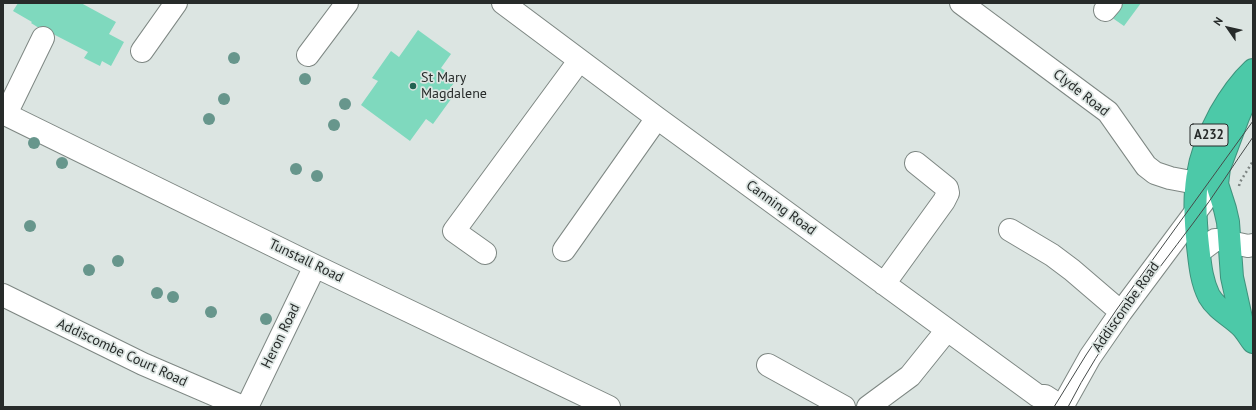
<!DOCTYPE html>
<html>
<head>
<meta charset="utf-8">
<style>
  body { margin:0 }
  #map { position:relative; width:1256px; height:410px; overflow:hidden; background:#dce5e2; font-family:"PT Sans",sans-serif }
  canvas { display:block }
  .frame { position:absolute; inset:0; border:4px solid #272b2a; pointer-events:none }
  .north { position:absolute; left:1208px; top:8px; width:40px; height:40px; -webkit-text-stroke:3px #dce5e2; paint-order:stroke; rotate:304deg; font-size:11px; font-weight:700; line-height:16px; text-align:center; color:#272b2a }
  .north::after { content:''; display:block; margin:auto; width:14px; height:18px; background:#272b2a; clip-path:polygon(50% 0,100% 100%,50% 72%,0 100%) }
</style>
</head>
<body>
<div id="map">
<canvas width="1256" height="410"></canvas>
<div class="frame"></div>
<div class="north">N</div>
</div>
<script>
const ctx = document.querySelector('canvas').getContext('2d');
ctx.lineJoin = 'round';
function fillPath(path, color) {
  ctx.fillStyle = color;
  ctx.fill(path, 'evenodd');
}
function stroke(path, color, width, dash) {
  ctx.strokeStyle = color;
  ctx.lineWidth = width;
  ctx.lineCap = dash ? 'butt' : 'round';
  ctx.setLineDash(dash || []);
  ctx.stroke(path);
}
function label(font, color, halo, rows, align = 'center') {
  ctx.font = font + ' "PT Sans",sans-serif';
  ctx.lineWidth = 3.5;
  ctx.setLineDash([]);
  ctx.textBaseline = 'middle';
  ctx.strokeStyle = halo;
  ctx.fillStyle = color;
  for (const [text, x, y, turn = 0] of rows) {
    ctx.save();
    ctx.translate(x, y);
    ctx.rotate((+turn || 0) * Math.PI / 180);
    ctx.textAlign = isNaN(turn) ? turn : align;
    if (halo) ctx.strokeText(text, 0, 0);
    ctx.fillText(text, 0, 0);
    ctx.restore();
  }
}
const building = new Path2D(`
  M18,3H81L116,22L109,34L124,42L111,66L102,61L100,66L84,58L88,52L53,34H36L39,28L31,23L32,22L13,11Z
  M1121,3H1141L1124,26L1111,17Z
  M418,30L451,54L441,68L457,79L448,91L454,95L433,124L426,119L410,141L361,105L378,81L372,78L391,51L399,57Z`);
const path = new Path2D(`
  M1239,186L1240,182L1253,161`);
const minor = new Path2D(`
  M503,3L657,118L1038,396H1045L1062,407
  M961,3L1108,112L1146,166L1155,173L1170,178L1207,185L1216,184
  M1105,10L1111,3
  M142,51L176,3
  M308,55L347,3
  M3,113L315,266L609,407
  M6,114L43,38
  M1010,230L1052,255L1072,270L1121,312
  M564,250L657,118
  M1199,252L1215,240H1220L1248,246L1253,245
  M485,253L454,231L579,61
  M884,284L944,201L948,193L947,188L916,163
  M3,295L143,364L243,407
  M768,365L844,407
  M247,407L315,266
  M868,407L910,376L947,330
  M1062,407L1090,357L1121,312L1203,202`);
const highway = new Path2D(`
  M1253,70C1239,83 1229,98 1220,114C1195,160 1192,194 1198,246C1200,263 1201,280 1209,296C1217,310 1231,316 1242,327C1246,331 1249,337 1253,342
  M1243,327L1232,277L1228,222L1225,209L1217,184L1219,168L1238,117L1253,82`);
const tram = new Path2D(`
  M1054,407L1086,355L1117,309L1253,121
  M1068,407C1102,340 1149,282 1194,222C1215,195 1233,165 1253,137`);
const trees = [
  [234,58],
  [305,79],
  [224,99],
  [345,104],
  [209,119],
  [334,125],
  [34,143],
  [62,163],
  [296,169],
  [317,176],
  [30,226],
  [118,261],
  [89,270],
  [157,293],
  [173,297],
  [211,312],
  [266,319]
];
const markers = [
  [413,86,4,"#216352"]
];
const shields = [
  [1209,135,38]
];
const shieldNames = [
  ["A232",1209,135]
];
const poiNames = [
  ["St Mary",421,78],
  ["Magdalene",421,94]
];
const streetNames = [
  ["Clyde Road",1081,93,38],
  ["Canning Road",781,208,36],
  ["Tunstall Road",306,261,26],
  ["Addiscombe Road",1126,307,-55],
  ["Heron Road",281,336,-64],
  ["Addiscombe Court Road",122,353,25]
];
fillPath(building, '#7fd9be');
stroke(minor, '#7e8783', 24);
stroke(highway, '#3f927c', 24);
stroke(path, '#7c8381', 2.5, [2, 3]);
stroke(minor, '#fff', 22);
stroke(highway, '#4cc9a8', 22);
stroke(tram, '#454a49', 1);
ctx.fillStyle = '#67968c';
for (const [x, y] of trees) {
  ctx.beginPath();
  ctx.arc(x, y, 6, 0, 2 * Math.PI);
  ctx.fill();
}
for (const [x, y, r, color] of markers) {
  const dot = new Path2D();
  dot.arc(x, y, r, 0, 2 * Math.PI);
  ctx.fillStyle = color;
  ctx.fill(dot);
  stroke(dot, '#dce5e2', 1.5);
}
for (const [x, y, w] of shields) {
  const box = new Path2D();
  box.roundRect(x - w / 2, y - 11, w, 22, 3);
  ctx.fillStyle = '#dce5e2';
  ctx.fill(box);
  stroke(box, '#272b2a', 1);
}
label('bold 13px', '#272b2a', null, shieldNames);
label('14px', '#272b2a', '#dce5e2', poiNames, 'left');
label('14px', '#272b2a', '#dce5e2', streetNames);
</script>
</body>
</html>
